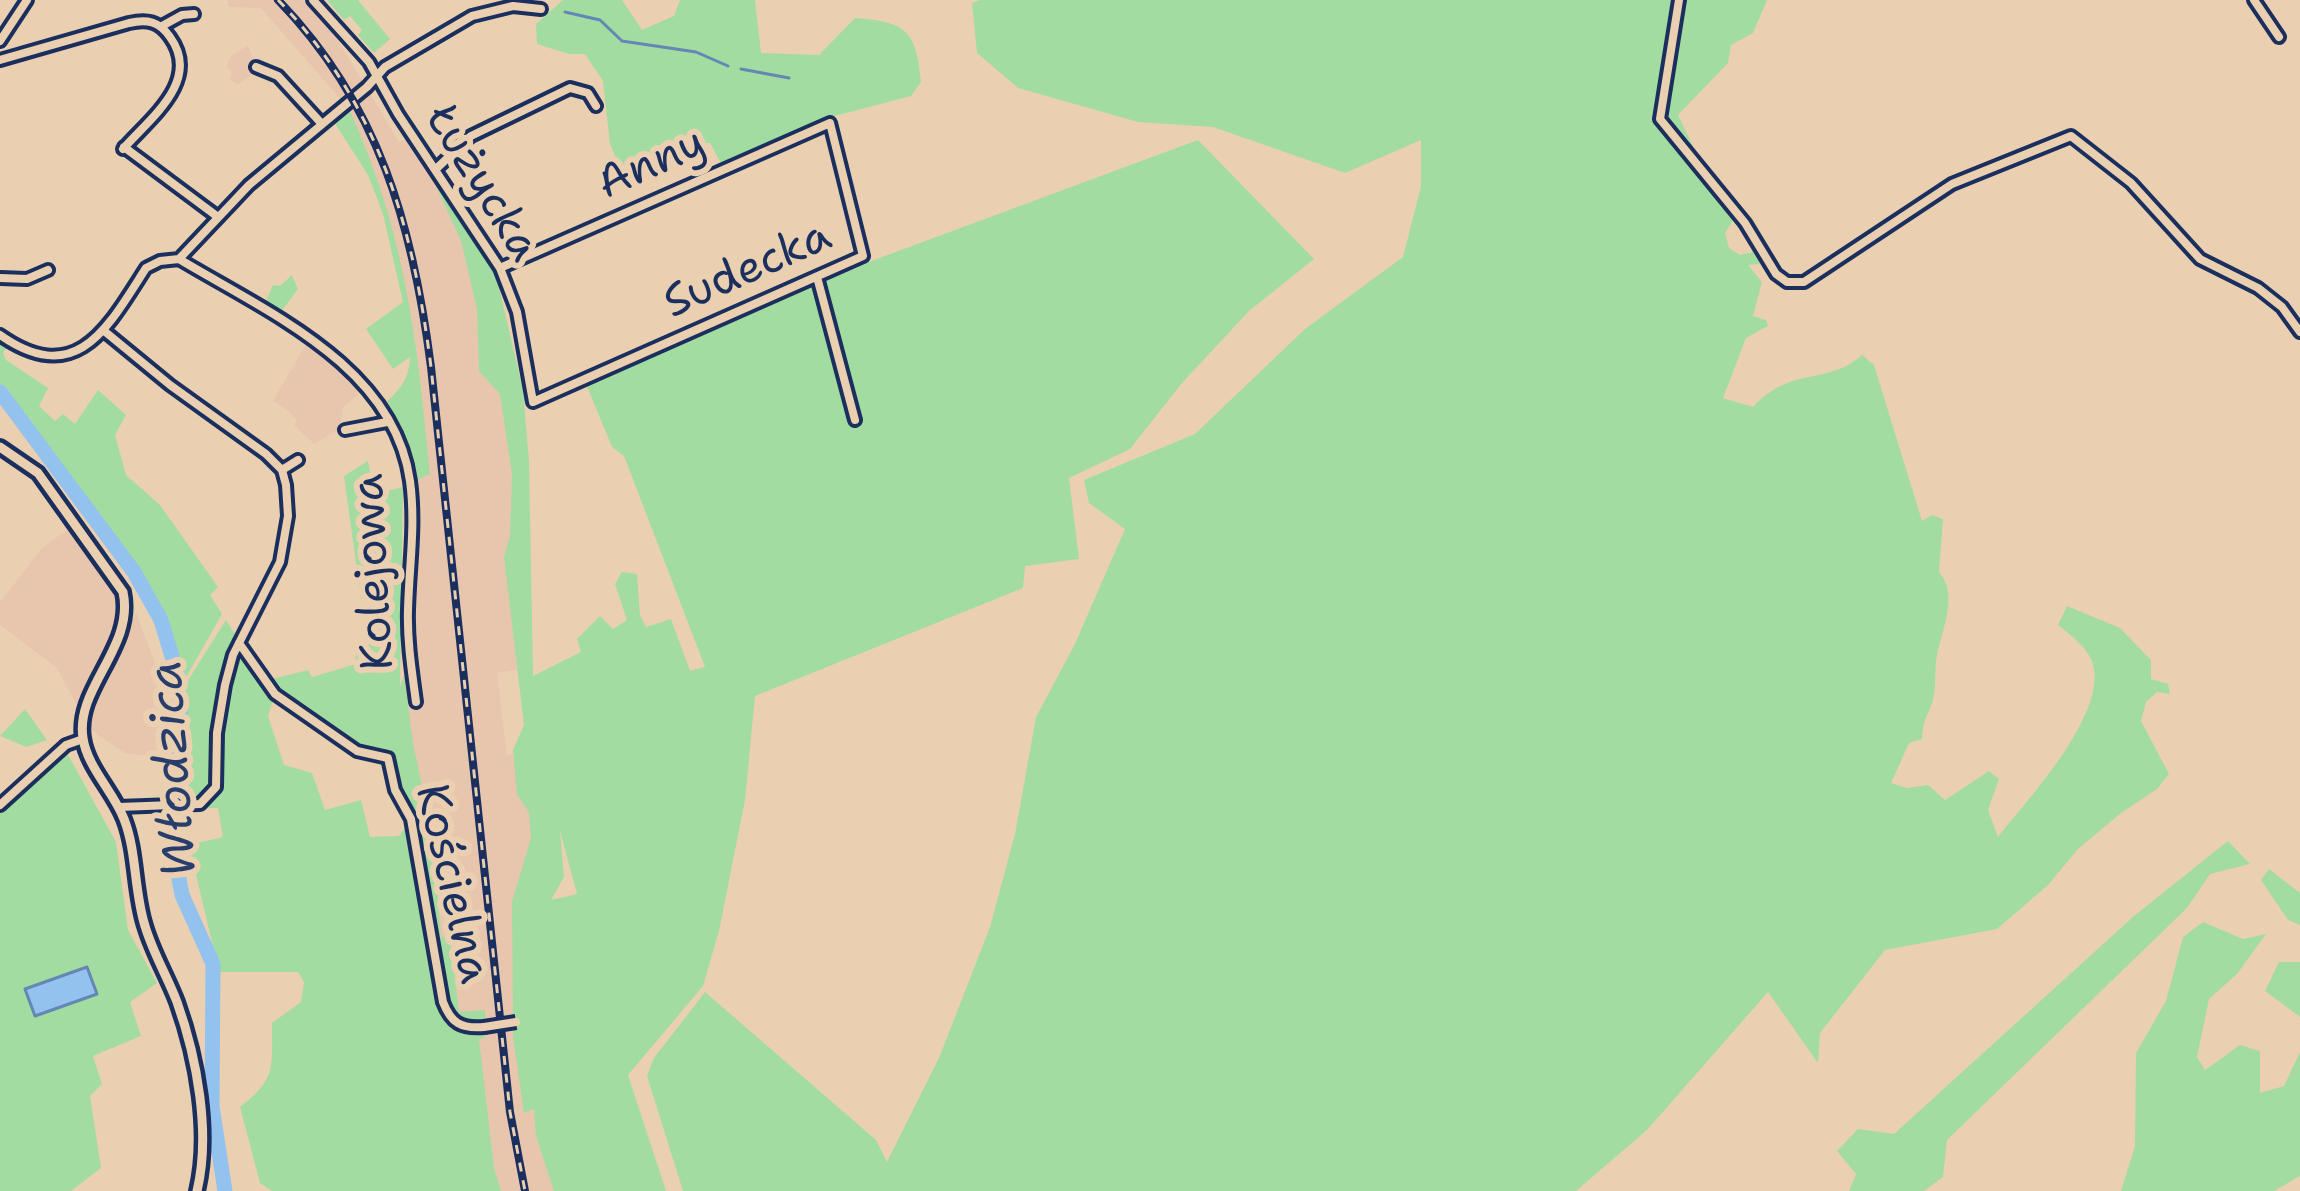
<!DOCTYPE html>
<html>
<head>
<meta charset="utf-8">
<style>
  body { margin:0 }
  canvas { display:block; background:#ead0b1 }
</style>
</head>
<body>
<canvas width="2300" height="1191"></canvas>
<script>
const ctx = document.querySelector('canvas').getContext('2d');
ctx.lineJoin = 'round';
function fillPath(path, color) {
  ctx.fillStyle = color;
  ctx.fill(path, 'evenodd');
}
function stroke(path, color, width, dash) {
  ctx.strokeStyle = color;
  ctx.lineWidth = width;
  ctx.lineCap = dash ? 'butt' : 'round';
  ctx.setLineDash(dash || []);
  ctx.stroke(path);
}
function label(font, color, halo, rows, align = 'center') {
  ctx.font = font + ' "Shantell Sans",sans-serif';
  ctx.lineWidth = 12;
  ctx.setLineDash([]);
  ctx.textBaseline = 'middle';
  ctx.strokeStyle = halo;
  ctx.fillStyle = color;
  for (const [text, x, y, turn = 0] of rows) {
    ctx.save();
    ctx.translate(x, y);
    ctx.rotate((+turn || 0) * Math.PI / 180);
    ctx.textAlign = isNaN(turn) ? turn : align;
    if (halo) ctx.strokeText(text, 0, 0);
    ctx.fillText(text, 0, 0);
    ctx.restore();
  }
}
const built = new Path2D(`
  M227,0H302L334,34L399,142L411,138L488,279L520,411L527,668L497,673L507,756L536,746L532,903L536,1136L554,1191H501L494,1168L478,1038L459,1016L443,966L405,707L421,704L413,607L419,528L414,354L388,214L349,109L261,8L229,7Z
  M248,45L258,70L238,85L229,79L232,72L226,67L231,56Z
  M306,344L337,365L363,391L343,407L340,429L314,444L294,425L297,421L290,412L273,401Z
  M71,527L120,594L118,628L91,709L136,612L163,685L161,757L125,753L99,736L89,727L57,668L0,625V602L42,548Z`);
const green = new Path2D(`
  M327,0H358L390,39L374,53L358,35L362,30L350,16L344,20Z
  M563,0H622L642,30L674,16L680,0H755L761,53L819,55L855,18C907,22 916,30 921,82L911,96L831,117L722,165L710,143L679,144L652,151L637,178L621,170L610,144L603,81L585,54H569L537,44L536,24Z
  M980,0H1767L1753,33L1731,45L1728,63L1678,115L1699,159L1735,217L1725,233L1729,248L1740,255L1753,252L1760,264L1748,265L1762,282L1753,316L1766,320L1768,326L1746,338L1723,398L1753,407C1792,365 1828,386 1862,355L1874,365L1922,521L1932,515L1943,519L1939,572C1959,594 1942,630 1937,655C1934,670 1937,688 1932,703C1927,717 1922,723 1922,739L1909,743L1891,783L1907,788L1928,785L1945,800L1989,771L1999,779L1988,810L1998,837C2027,800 2113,709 2091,659C2084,645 2070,634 2058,625L2067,606L2120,628L2151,660V679L2168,684L2170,694L2157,692L2146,702L2141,721L2169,774L2157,789L2121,813L2078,849L2048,885L1997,929L1885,950L1820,1033L1818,1063L1768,992L1647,1130L1576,1191H683L647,1076L654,1058L705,992L876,1140L887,1162L939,1058L990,927L1015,834L1036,717L1074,646L1125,529L1089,503L1084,480L1195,434L1305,329L1403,257L1421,186V140L1345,173L1213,127L1138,122L1018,88L977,53L972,3Z
  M349,109C406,234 417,340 430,474L405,485L396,438L380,423V408C398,391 409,382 410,357L393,369L366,329L403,302L383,214L368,175L334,122Z
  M1198,140L1314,259L1249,311L1182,383L1130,449L1069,478L1079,559L1025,566L1023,588L755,696L745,800L719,931L703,986L628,1075L666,1191H554L536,1136L534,1109L524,1113L513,1037L512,902L531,838L529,812L517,795L513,750L524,725L504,557L510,536L512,474L500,394L479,371L477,309L461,241L420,151L427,153L496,275L523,390L529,461L533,676L581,652L577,639L600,616L613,629L627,620L615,584L622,572L637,574L640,615L646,627L671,619L690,671L705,667L624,456L612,447L586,384L866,263ZM560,831L577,894L551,900L564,877Z
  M292,275L298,289L281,312L265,303L273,285L280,286Z
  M0,342L6,348L3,353L6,360L48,388L39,406L55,421L63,414L75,424L98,390L126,415L115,435L126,475L160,505L218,587L210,595L222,614L184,681L185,685L226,620L264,681L308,670L312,677L356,664L355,648L377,642L376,598L361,599L344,476L368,461L374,494L403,487L400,687L404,675L413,743L433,839L441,937L450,938L459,1012L485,1010V1038L479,1039L494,1168L501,1191H272L260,1183L240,1107C277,1079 272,1066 272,1023L301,1002L304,982L298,972H219L189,845L223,837L218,808L175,809L181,725L177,673L161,620L134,572L0,392ZM275,695L357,751L387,758L395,790L411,819L399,836L370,837L361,800L325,810L312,773L284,765L268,716Z
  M25,709L47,740L26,747L0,736Z
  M67,753L116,842L128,930L157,983L130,1002L141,1036L93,1056L102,1084L90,1096L101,1168L71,1191H0V813Z
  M2228,841L2250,864L2210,874L2187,908L1947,1140L1943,1177L1924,1191H1849L1856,1174L1837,1151L1858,1129L1894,1134L2134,916Z
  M2269,869L2300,893V925L2288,920L2261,880Z
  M2203,922L2243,939L2266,934L2237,974L2209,999L2197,1057L2205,1070L2240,1045L2260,1051V1093L2284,1086L2300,1052V1176L2274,1191H2121L2135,1146L2136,1053L2166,1001L2183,937Z
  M2279,962H2300V1017L2265,991Z`);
const water = new Path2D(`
  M87,967L97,994L35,1016L25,989Z`);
const stream = new Path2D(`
  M565,12L600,20L622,41L696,52L728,66
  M741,69L789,78`);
const river = new Path2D(`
  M0,392L134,572L161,620L177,673L181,725L173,797V847L182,895L213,964L212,1106L225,1191`);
const minor = new Path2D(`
  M313,0L369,62L398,114L500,268L517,312L533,402L863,256L830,123L500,268
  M1679,0L1660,119L1745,223L1776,274L1787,282H1804L1952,184L2071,136L2131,183L2200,259L2258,288L2282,307L2300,332
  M2254,0L2279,37
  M162,26L182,15L194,14
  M0,41L27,0
  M0,60L129,23C147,19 159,21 170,37C202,81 149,119 123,149
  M256,67L278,76L321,123
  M124,147L218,217
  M437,168L471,136L570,88L588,93L596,106
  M179,259C267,312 394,366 410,481C416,525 409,567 408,610C407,641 412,672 416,702
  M817,277L855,420
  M0,278L27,279L48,270
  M103,330L170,385L266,454L282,470L286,485L288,516L280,562L233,655L225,685L217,733L216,787L200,804L119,807
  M0,335C77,389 108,327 146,268L160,261L179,259L249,185L367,87L385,67L472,16L513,6L541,9
  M345,430L387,422
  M282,470L298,460
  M239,643L275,694L357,751L388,758L395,790L411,819L443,1002C451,1023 461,1029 484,1027
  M0,805L66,745L83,739`);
const tertiary = new Path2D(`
  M0,447L38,473L123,592C135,647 75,688 83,738C87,767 113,791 124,819C137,852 134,892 145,926C153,953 167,976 177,1002C197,1058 211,1133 197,1191`);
const rail = new Path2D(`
  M278,0C379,104 413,226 431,367L510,1112L525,1191`);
const minorBridge = new Path2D(`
  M484,1027L516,1022`);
const streetNames = [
  ["Anny",652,165,-24],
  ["Łużycka",481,184,58],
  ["Sudecka",748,271,-24],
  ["Kolejowa",375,572,-93],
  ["Kościelna",451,884,77]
];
const waterNames = [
  ["Włodzica",175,769,-94]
];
fillPath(built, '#e8c6ad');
fillPath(green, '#a3dca0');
fillPath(water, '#94c2ef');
stroke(water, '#6487b5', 3);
stroke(stream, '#6487b5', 3);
stroke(river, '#94c2ef', 15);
stroke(minor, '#1b2f5e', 16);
stroke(tertiary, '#1b2f5e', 18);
stroke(minor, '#ead0b1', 8);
stroke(tertiary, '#ead0b1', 9);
stroke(rail, '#1b2f5e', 8);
stroke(rail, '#ead0b1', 3, [9]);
stroke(minorBridge, '#1b2f5e', 16, []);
stroke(minorBridge, '#ead0b1', 8);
label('45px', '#1b2f5e', '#ead0b1', streetNames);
label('italic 48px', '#273e6c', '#ead0b1', waterNames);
</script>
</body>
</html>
